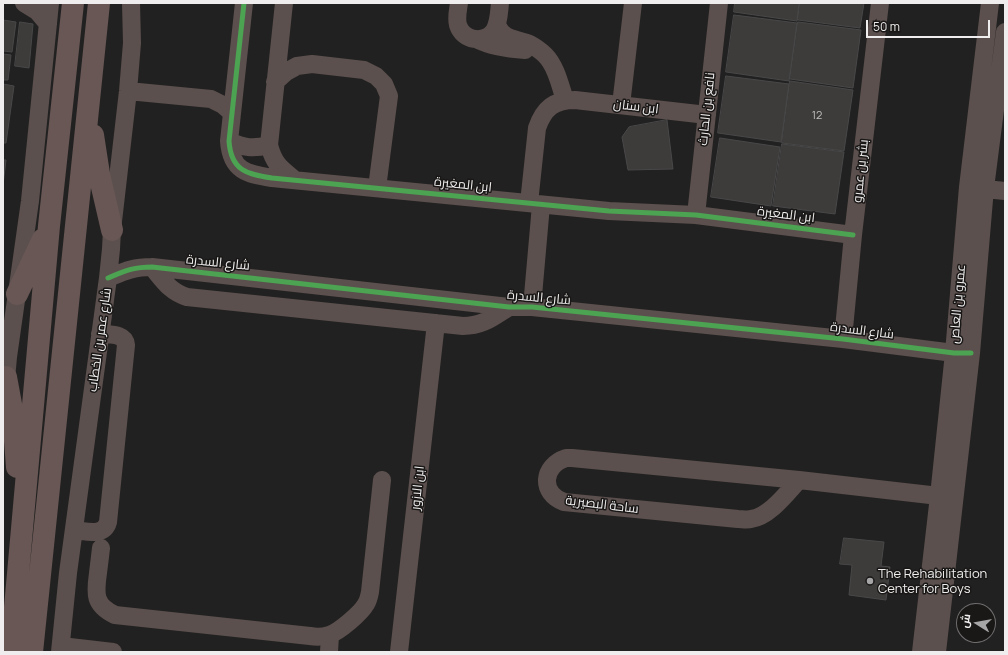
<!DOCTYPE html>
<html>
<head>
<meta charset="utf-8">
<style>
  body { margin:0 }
  #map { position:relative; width:1008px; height:655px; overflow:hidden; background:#222121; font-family:Manrope,Cairo,sans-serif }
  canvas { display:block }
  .frame { position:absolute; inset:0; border:4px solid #efeded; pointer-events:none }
  .north { position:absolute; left:956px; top:603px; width:40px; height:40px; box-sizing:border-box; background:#1a1717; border:1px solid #6f6d6d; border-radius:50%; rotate:281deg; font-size:11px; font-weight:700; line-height:16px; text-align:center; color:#efeded }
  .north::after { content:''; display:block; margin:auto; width:14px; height:18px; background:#a7a6a6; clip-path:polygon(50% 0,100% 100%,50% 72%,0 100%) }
  .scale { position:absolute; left:866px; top:20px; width:124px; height:18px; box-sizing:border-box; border:2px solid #efeded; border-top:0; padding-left:5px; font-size:12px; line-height:14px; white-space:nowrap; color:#efeded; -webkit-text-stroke:3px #1a1717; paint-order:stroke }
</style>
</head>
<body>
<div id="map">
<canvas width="1008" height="655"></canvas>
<div class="frame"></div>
<div class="north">ش</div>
<div class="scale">50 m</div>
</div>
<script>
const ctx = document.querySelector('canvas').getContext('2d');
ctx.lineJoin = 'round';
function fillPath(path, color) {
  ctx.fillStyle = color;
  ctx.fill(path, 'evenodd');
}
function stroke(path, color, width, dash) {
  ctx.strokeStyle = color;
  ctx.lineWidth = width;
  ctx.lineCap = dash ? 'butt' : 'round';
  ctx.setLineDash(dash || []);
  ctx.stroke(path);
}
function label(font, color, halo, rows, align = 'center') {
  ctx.font = font + ' Manrope,Cairo,sans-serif';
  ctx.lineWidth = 3;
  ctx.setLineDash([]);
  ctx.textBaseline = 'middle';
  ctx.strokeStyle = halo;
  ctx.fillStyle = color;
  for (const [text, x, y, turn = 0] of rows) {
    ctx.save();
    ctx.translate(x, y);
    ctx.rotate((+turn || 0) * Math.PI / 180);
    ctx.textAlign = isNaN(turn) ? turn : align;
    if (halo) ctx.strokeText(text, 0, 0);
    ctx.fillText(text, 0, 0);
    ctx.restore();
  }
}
const building = new Path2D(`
  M735,3H799L797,21L734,12Z
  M800,3H864L860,28L798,20Z
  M734,15L797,23L789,81L726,72Z
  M3,20L16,22L12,52L3,51Z
  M20,22L33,24L29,68L15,66Z
  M798,22L861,30L853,88L790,79Z
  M3,54L11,55L8,80H3Z
  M726,76L789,84L781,142L718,133Z
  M790,81L853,90L844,151L782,143Z
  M3,84L14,86L6,143H3Z
  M667,120L673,169L628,170L622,137L629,127Z
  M720,138L780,147L771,206L711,197Z
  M782,144L844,152L835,214L773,206Z
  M3,160H6L3,185Z
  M844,538L884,542L881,566L890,567L886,600L849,595L852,565L840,564Z`);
const minor = new Path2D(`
  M24,3L37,11L48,24
  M244,3L229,141C231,171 247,174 272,178L609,211L696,215L853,235
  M284,3L269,145C274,164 280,168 295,180
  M459,3C458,10 456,18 458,25C463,41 484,44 494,31C499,23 499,12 500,3
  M497,25C504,40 514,38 527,43C532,44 542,52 545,55C556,66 560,85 565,100
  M476,39C492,47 508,49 525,50
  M275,82L286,72L297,66L312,64L364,70L376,76L384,84L389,96L377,188
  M128,91L211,99L223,105L232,113
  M621,105L633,3
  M229,141C244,148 253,149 269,145
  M975,188L1005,191
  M529,203L537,128C544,108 554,100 575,100L707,115
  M696,215L719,3
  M152,267C163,280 170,292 187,297L463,326C483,326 493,317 509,307
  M108,278C125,271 133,267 152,267L509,307H532L843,339L954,353H971
  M532,307L541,205
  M843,339L853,235L880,3
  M5,390L8,357L30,201L50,3
  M566,458H572L799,480C787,493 769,517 751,519C747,520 742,519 738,519L564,502C540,493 542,466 566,458Z
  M799,480L939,496L951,498
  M74,530C86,531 104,537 108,522L126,345C125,333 110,335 100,334
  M101,548C100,557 99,565 98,573C95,594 94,605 115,615L310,636C316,637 323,637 329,635C339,632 361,613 366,604C368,601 369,597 370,592L382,480
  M61,646L113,652
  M60,652L68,573L108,278L111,249L112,230L128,91L132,43L131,3
  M329,652L330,635
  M399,652L436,323
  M921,652L939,496L954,353L968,187L990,3
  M937,652L971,353L985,188L1005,32`);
const major = new Path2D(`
  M93,135L99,174L112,230
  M17,294L43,239
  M6,377L13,415L17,467
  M11,652L49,226L73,3
  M32,652L99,3`);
const cycleway = new Path2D(`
  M244,3L229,141C231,171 247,174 272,178L609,211L696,215L853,235
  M108,278C125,271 133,267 152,267L509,307H532L843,339L954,353H971`);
const markers = [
  [870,581,4,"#a7a6a6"]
];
const numberNames = [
  ["12",817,116]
];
const streetNames = [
  ["ابن سنان",636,107,7],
  ["نافع بن الحارث",707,109,-84],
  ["بشر بن عمرو",861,171,-84],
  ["ابن المغيرة",463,185,6],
  ["ابن المغيرة",786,215,7],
  ["شارع السدرة",218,263,6],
  ["شارع السدرة",539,298,5],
  ["عمرو بن العاص",958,304,-85],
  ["شارع السدرة",862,331,7],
  ["شارع عمر بن الخطاب",100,340,-82],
  ["ابن الازور",418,488,-84],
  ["ساحة البصيرية",602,505,7]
];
const poiNames = [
  ["The Rehabilitation",878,574],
  ["Center for Boys",878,589]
];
fillPath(building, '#3d3c3b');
stroke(building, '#494848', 1);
stroke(minor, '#5b504e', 18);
stroke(major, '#685754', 22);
stroke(cycleway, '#4ca352', 5);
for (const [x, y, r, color] of markers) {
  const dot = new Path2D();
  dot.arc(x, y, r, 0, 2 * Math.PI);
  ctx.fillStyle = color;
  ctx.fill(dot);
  stroke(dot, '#1a1717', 1.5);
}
label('11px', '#c2c1c0', null, numberNames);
label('13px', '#efeded', '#1a1717', streetNames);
label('13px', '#efeded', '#1a1717', poiNames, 'left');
</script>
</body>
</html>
